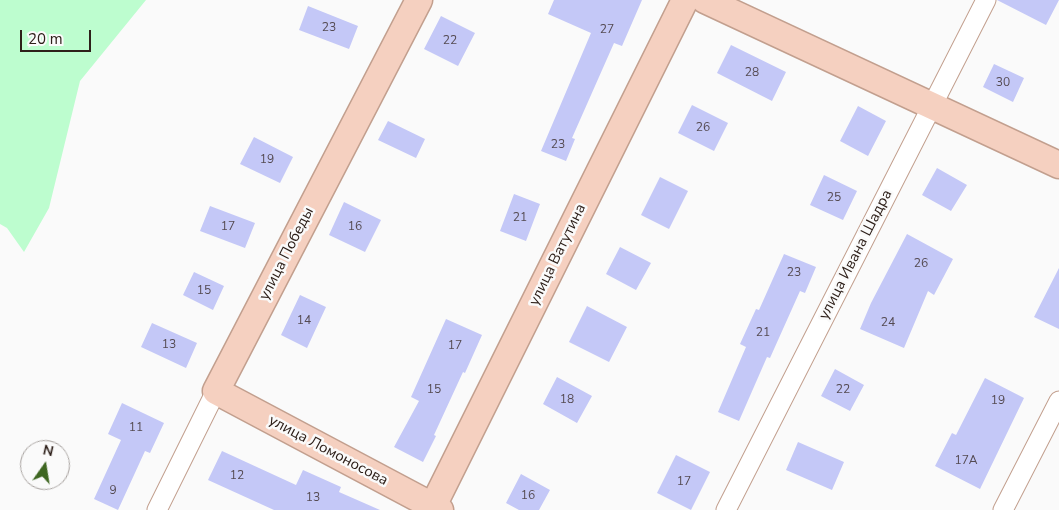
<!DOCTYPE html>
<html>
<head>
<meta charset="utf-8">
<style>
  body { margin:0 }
  #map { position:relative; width:1059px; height:510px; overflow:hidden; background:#fafafa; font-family:"Nunito Sans",sans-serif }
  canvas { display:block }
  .north { position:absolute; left:20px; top:440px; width:50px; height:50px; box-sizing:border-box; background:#fafafa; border:1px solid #a8a3a0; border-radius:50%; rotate:13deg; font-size:14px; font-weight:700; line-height:20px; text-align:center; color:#2e201a }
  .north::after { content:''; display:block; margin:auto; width:18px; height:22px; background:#3e6621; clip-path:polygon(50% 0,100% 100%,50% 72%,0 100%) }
  .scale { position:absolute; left:20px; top:30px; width:71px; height:22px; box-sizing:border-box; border:2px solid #2e201a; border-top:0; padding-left:6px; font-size:15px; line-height:18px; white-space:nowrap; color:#2e201a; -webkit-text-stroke:4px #fafafa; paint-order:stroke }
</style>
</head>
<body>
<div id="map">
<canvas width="1059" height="510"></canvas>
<div class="north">N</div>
<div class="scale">20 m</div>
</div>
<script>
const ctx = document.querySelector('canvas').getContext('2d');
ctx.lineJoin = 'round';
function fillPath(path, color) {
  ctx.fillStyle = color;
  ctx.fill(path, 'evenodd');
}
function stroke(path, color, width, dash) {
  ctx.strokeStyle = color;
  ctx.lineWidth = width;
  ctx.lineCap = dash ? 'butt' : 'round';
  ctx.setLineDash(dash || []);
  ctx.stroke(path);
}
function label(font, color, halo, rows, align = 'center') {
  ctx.font = font + ' "Nunito Sans",sans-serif';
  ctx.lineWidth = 5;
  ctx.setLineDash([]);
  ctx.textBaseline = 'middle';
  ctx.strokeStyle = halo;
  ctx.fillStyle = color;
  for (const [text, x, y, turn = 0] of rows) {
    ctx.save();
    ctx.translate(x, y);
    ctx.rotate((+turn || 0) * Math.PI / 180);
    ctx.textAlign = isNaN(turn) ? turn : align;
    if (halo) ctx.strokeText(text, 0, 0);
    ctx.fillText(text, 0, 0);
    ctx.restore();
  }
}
const green = new Path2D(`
  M0,0H146L80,81L49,208L24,252L7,228L0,224Z`);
const building = new Path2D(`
  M554,0H642L622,46L614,43L572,138L575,139L566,161L541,151L591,33L548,14Z
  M997,0H1059L1046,25Z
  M308,6L358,26L349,49L299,30Z
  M441,16L475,33L458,66L424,49Z
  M731,45L786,72L772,101L717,73Z
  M994,64L1024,78L1013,102L983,87Z
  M692,105L728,123L714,151L678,133Z
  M858,106L886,121L868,156L840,141Z
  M388,121L425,139L416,158L378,140Z
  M254,137L293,157L280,183L240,164Z
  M937,168L967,185L951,211L922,195Z
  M824,175L857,191L843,220L810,205Z
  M660,177L688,191L669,229L641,215Z
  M514,194L540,204L526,241L500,231Z
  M344,202L381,220L365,252L329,235Z
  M210,206L255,223L245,248L200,231Z
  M907,234L953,259L934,295L928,291L904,348L860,329L871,303Z
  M620,247L651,263L636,290L606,274Z
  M784,254L816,267L805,293L800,291L770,358L767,357L739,421L718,412L746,347L740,344L756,309L759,310Z
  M1059,268V329L1034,317Z
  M194,272L224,286L213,310L183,295Z
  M300,295L326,307L307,348L281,335Z
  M587,306L627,327L609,362L569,342Z
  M446,319L482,335L465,373L463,372L434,435L436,436L423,462L394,447L419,401L411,397Z
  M152,323L197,343L186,368L141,347Z
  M835,369L864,385L850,411L821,396Z
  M557,377L592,396L577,423L543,404Z
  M985,378L1024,398L980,489L935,466L952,433L956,435Z
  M122,403L164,423L150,453L145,451L118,510L94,499L121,440L108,434Z
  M798,442L844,462L832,490L786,470Z
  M222,451L296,485L303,470L341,487L339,492L380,510H274L208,480Z
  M676,455L710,472L691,510L657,493Z
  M521,474L550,490L539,510H519L506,503Z`);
const street = new Path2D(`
  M157,510L216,391
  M726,510L986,0
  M1003,510L1059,401`);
const secondary = new Path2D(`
  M419,0L216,391L440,510
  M705,0L1059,165
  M433,506L685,0`);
const numberNames = [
  ["23",329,28],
  ["27",607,30],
  ["22",450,41],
  ["28",752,73],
  ["30",1003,83],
  ["26",703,128],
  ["23",558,145],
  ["19",267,160],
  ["25",834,198],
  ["21",520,218],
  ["17",228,227],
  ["16",355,227],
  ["26",921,264],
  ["23",794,273],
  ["15",204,291],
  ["14",304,321],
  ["24",888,323],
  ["21",763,333],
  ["13",169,345],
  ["17",455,346],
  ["15",434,390],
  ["22",843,390],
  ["18",567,400],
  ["19",998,401],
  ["11",136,428],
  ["17А",966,461],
  ["12",237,476],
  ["17",684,482],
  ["9",113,491],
  ["16",528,496],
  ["13",313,498]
];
const streetNames = [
  ["улица Победы",287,254,-63],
  ["улица Ватутина",558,255,-64],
  ["улица Ивана Шадра",856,255,-63],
  ["улица Ломоносова",328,451,28]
];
fillPath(green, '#bdfdcf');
fillPath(building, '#c4c8f7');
stroke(street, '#c29f8e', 21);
stroke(secondary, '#c29f8e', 29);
stroke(street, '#fff', 19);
stroke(secondary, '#f5d0c0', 26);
label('12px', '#544a51', null, numberNames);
label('15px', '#2e201a', '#fafafa', streetNames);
</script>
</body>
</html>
